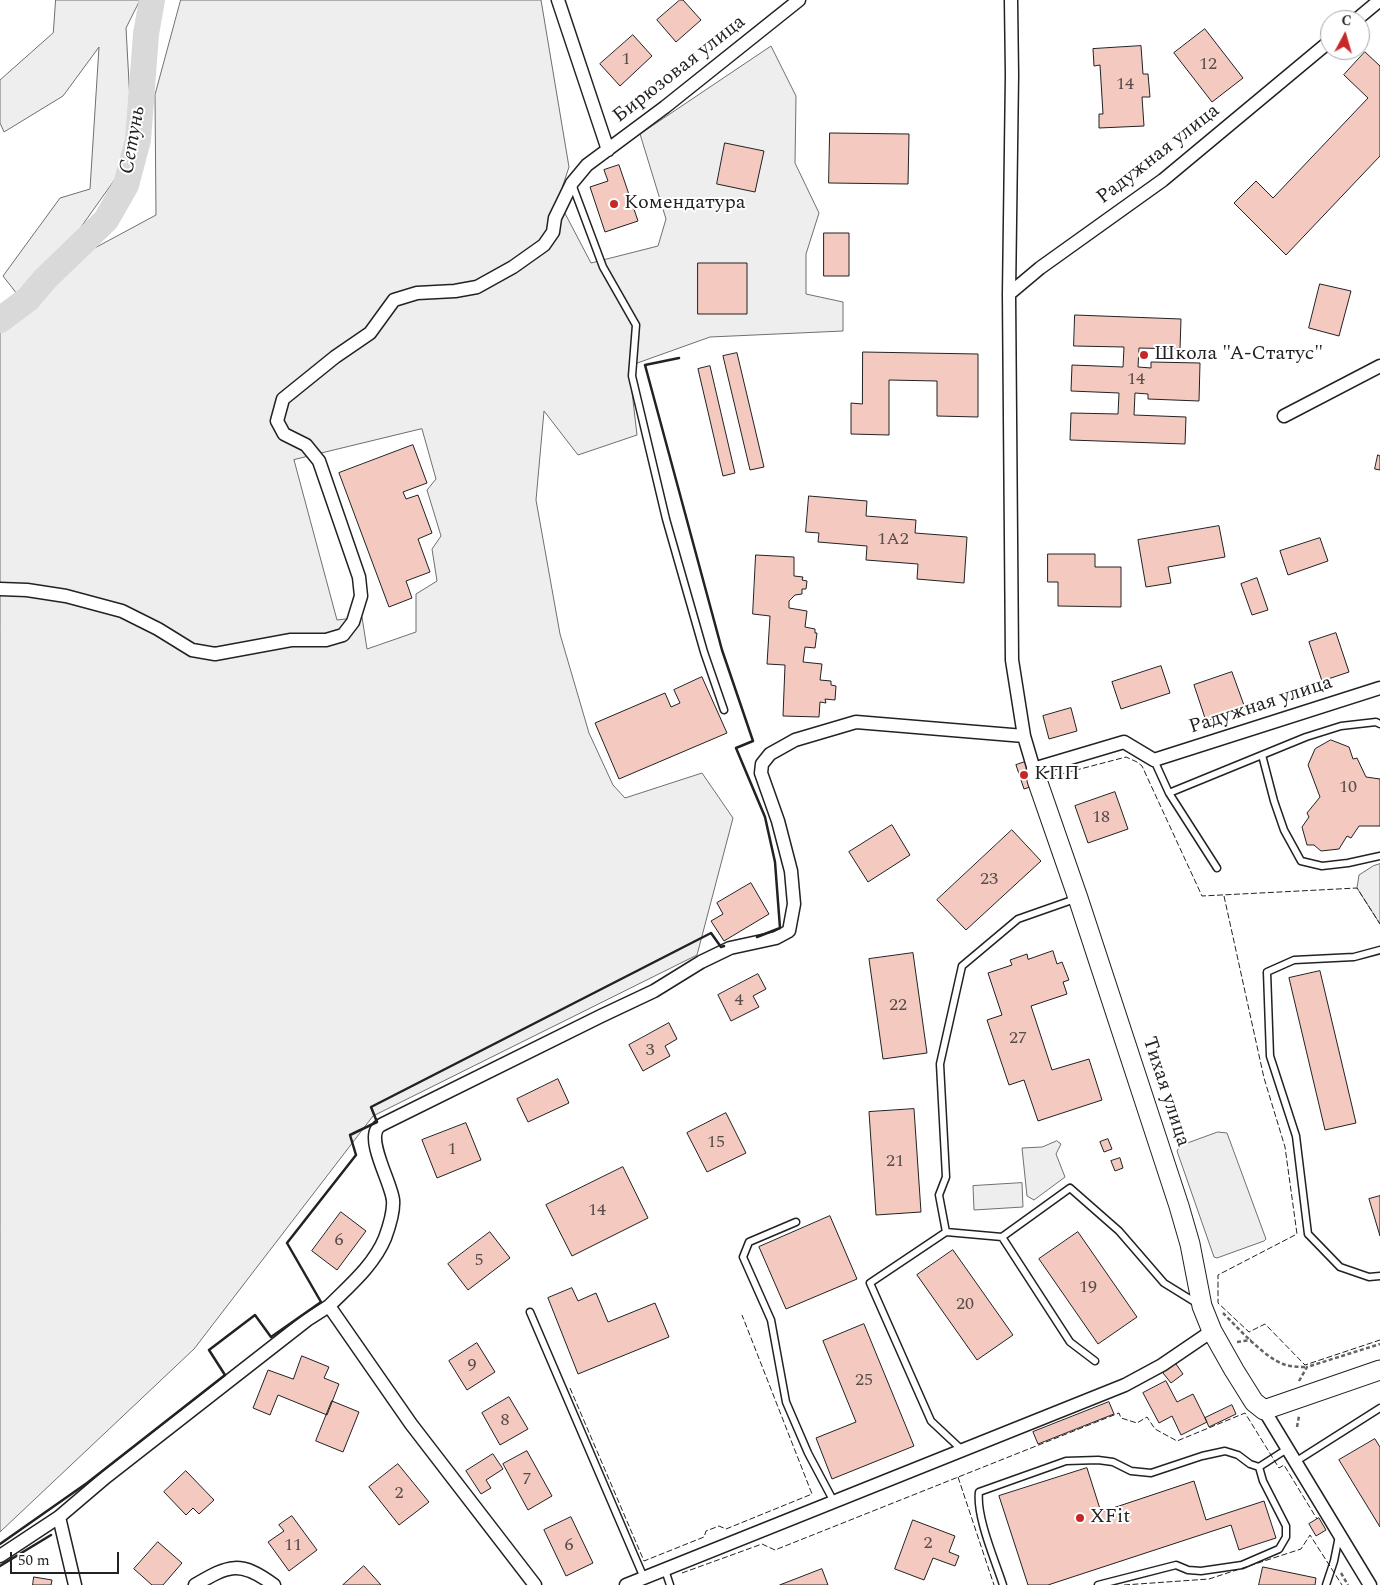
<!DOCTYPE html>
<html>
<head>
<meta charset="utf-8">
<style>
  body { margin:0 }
  #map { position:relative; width:1380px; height:1585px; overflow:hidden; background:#fff; font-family:Spectral,serif }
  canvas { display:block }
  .north { position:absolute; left:1320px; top:10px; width:50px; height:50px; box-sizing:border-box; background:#fff; border:1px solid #a7a7a7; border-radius:50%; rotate:6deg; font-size:14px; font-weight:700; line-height:20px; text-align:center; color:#222 }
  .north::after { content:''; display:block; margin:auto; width:18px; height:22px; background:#c62828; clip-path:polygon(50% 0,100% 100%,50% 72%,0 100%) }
  .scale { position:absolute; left:10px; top:1552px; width:109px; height:22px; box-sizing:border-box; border:2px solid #222; border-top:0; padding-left:6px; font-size:15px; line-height:18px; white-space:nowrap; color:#222; -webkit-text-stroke:4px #fff; paint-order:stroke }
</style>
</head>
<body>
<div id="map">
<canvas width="1380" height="1585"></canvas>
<div class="north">С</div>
<div class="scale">50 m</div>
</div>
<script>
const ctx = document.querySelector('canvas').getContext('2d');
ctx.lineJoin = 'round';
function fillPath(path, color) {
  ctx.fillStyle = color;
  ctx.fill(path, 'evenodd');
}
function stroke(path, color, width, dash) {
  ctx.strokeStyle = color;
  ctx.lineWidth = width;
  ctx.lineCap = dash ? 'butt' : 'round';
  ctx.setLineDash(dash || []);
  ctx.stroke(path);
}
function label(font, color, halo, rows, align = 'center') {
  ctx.font = font + ' Spectral,serif';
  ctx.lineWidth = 4;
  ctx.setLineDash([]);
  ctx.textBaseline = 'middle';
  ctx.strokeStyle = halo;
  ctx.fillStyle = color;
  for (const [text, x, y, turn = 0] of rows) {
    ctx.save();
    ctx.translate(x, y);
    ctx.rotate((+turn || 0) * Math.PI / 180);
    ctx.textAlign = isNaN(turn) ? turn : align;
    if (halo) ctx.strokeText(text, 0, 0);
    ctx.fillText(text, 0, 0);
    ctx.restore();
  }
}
const green = new Path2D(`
  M56,0H140L126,28L131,119L118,175L69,244L17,294L3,276L60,198L90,189L99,47L63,96L4,132L0,123V80L53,33Z
  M181,0H541L569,167L558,200L591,263L658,246L666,219L640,134L771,46L796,96L795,163L819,213L806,254V294L843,302V331L710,337L629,366L637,435L578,455L544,411L536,500L560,634L589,733L613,785L625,798L702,773L733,818L697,955L373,1116L194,1349L0,1532V326L91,250L156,215L155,95ZM422,429L436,479L427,490L441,536L432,549L437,581L416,594V632L367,649L362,617L337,620L294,460Z
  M1380,864V924L1357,888L1359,875L1373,866Z
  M1218,1132L1227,1133L1266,1239L1264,1241L1217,1258L1214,1257L1177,1151L1180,1146Z
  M1057,1141L1061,1144L1056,1154L1065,1177L1034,1200L1027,1196L1022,1148L1042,1147Z
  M1022,1183L1023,1207L974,1210L973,1186Z`);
const river = new Path2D(`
  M0,320L28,299L45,279L106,220L126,185L138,140L146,34L152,0`);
const building = new Path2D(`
  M680,0H683L701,20L676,42L657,20Z
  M1205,29L1243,78L1212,102L1174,53Z
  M633,35L652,56L620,86L600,64Z
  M1141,46L1143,74H1148L1150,97H1142L1144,126L1099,128V114H1103L1100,65L1094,66L1093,49Z
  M1365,52L1380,66V156L1286,255L1234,203L1256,181L1273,198L1368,98L1344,75Z
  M830,133L909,134L908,184L829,183Z
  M725,143L764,151L755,192L717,184Z
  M619,165L638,221L605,232L590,187L608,181L604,170Z
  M824,233H849V276H824Z
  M698,263H747V314H698Z
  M1320,284L1351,291L1339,336L1309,328Z
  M1075,315L1181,319L1180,349L1139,348L1138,367L1151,368V362L1200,363L1199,401L1148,399V394L1135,393L1134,415L1186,417L1185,444L1070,440L1071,413L1118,414L1119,393L1071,391L1072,365L1123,367L1124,347L1074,346Z
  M863,352L978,354V417L937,416V381L889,380V435L851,434V403L862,404Z
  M737,353L764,467L750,470L723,356Z
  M710,366L735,473L723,476L698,369Z
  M413,445L427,483L403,492L406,499L418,495L432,533L418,539L430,572L406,581L412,598L389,607L339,473Z
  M1378,455L1380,456V470L1375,469Z
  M809,496L867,501L866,516L916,520L915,533L967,537L964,583L917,579L918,564L866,560L867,546L818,542L819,533L806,532Z
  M1219,526L1225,557L1168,567L1171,583L1146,587L1138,540Z
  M1320,538L1328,561L1288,575L1280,551Z
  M1048,554H1095V567H1121V607L1058,606V582H1048Z
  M756,555L794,557V576L803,577L802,580L807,581L806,589H802V594L795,595L789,601V608L807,611L805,627L815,629V633H817L815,648L805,647L803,662L822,664L820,680L831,681V685L836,686L835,700L825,699L826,703L820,702L819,717L783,716L785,665L767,664L770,616L753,614Z
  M1257,578L1268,610L1252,615L1241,584Z
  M1336,633L1349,672L1322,681L1309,642Z
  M1161,666L1170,693L1121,709L1112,682Z
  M1232,672L1245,708L1206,721L1194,685Z
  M702,677L727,733L619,779L595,723L665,693L671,707L680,703L674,690Z
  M1071,708L1077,731L1049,739L1043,716Z
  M1331,740L1349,747L1353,759L1357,758L1366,777L1380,779V826H1359L1351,838L1347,836L1339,849L1321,851L1314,845H1307L1302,827L1309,817L1307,813L1320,797L1308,765L1315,749Z
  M1025,762L1033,786L1024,789L1016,765Z
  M1115,792L1128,829L1088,843L1075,806Z
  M892,825L910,855L868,882L849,852Z
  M1012,830L1041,861L966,930L937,900Z
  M751,883L769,914L724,941L711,921L723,914L717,903Z
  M1053,951L1057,964L1062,962L1069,980L1063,982L1067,994L1031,1006L1052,1070L1089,1059L1102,1100L1038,1121L1024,1080L1009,1085L987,1020L1002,1015L988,973L1012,965L1010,960L1027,954L1028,959Z
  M913,953L927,1053L883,1059L869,959Z
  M1320,971L1356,1123L1325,1130L1289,978Z
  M758,974L766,989L753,996L759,1007L731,1021L718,995Z
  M669,1023L677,1039L665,1046L670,1056L643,1071L629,1045Z
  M558,1079L569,1103L528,1122L517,1099Z
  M914,1109L921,1212L876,1215L869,1112Z
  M726,1113L746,1153L707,1172L687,1133Z
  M466,1123L481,1160L437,1178L422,1140Z
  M1108,1139L1112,1149L1104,1152L1100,1142Z
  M1120,1158L1123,1168L1115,1171L1111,1161Z
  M623,1167L648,1218L572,1256L546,1205Z
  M1380,1196V1236L1369,1199Z
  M341,1212L366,1231L337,1270L312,1251Z
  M830,1216L857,1279L786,1309L759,1247Z
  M490,1232L510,1258L468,1290L448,1264Z
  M1078,1232L1137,1317L1098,1344L1039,1259Z
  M953,1250L1013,1335L977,1360L917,1275Z
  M572,1288L578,1301L596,1293L608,1322L655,1303L669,1337L578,1374L548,1298Z
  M864,1324L914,1446L832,1479L816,1438L856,1422L823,1341Z
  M477,1343L495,1372L467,1390L449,1361Z
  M302,1356L329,1367L324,1378L339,1384L327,1415L278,1395L270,1415L253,1408L268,1370L293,1379Z
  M1176,1364L1183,1374L1171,1383L1163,1373Z
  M1166,1381L1177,1402L1193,1394L1207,1422L1181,1435L1172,1416L1159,1423L1143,1393Z
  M509,1397L528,1429L500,1445L482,1413Z
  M332,1401L359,1412L343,1452L316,1441Z
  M1109,1402L1114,1414L1038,1444L1033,1432Z
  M1232,1405L1236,1414L1209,1427L1205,1418Z
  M1375,1439L1380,1447V1527L1339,1460Z
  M527,1451L552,1496L528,1510L503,1464Z
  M493,1454L503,1469L486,1480L491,1488L481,1494L466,1471Z
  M398,1464L429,1502L399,1525L369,1487Z
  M1087,1468L1101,1512L1194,1481L1206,1520L1264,1501L1276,1538L1239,1550L1231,1525L1048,1585H1028L999,1496Z
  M186,1471L214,1500L199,1514L193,1508L186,1515L164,1492Z
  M292,1516L317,1550L289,1571L268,1542L284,1531L279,1525Z
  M571,1517L593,1563L566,1576L544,1530Z
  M1319,1518L1326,1530L1316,1536L1309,1524Z
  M913,1520L955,1536L949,1552L959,1556L955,1566L933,1558L924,1580L895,1569Z
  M158,1542L182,1563L163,1585H152L134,1569Z
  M364,1566L381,1585H343Z
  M1263,1567L1316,1578L1315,1585H1259Z
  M822,1569L828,1585H780Z
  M34,1577L52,1580L51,1585H33Z`);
const path = new Path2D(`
  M1223,1313C1238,1328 1264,1357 1283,1364C1291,1367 1299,1367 1307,1367
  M1237,1342L1251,1340
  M1299,1381L1307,1367L1380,1344
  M1297,1427L1299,1416
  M1341,1573L1348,1585`);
const lane = new Path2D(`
  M572,184L603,267L636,325L632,376L666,519L704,652L724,710
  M1262,755L1274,801L1284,830L1301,861L1322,866L1348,863L1380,856
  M1154,760L1169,793L1217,868
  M1169,793L1306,737L1341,726L1376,722L1380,724
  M1380,950L1354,957L1294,960L1267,972L1270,1056L1296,1136L1308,1234L1340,1267L1369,1277L1380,1276
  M796,1222L749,1242L743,1257L771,1320L786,1402L808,1453L834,1502
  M946,1232L939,1195L946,1177L940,1064L962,966L1018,919L1075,899
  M1002,1237L1070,1342L1095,1361
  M530,1312L644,1578
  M962,1450L931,1421L870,1283L946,1232L1002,1237L1070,1188L1119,1231L1164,1283L1198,1304
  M1295,1462L1380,1408
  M1259,1467L1287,1449
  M665,1570L670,1585
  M1003,1585C995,1560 976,1517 979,1492L1066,1461L1098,1460L1113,1462L1131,1471L1151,1473L1202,1456L1225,1451L1238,1455L1250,1464L1259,1467
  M1098,1585L1176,1565L1188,1570L1201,1571L1242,1565L1279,1549L1286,1537V1526L1263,1481L1259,1467
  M1326,1585L1334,1561L1339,1536`);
const street = new Path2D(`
  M558,0L608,150
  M1011,0L1012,75L1009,294L1012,660L1024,736L1037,780
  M1356,20L1380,0
  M1009,294L1040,268L1163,180L1330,41
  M1284,416L1380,366
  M0,589L27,590L66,596L122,611L158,629L192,650L215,654L291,640H326L343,635L353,622L361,596L359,577L319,461L306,445L284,434L277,421L283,399L335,357L370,333L394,300L417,293L455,291L477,287L513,267L544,245L553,232L555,218L572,183L587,165L665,107L799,0
  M1033,769L1124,742L1154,760L1380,688
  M329,1306C349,1286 374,1265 385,1238C389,1227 394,1211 393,1200C391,1183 368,1143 377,1129C378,1127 381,1125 383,1124L601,1016L654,991L701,962L730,948L776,938L789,931L794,904L791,871L778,821L761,773L762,764L770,754L795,740L856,722L1024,736
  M1264,1410L1370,1585
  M59,1517L75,1585
  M0,1556L59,1517L106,1477L307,1320L329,1306L411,1424L535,1585
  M195,1585C229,1565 240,1560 274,1585
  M626,1585L1125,1385L1162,1365L1212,1331`);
const secondary = new Path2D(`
  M1037,780L1078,898L1179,1206L1190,1244L1202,1306L1212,1331L1234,1370L1254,1402L1264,1410L1380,1370`);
const fence = new Path2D(`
  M1042,779L1126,757L1137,762L1142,766L1202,896L1357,888L1380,924
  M1224,896L1264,1078L1285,1147L1297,1234L1218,1275V1303L1249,1332L1265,1324L1305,1365L1380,1340
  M570,1388L644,1561L704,1537L706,1531L719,1526L726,1529L812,1494L742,1315
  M958,1477L994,1585
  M682,1573L762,1544L775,1550L1119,1413L1121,1418L1137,1423L1147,1417L1155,1429L1177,1441L1245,1413L1279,1468L1284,1465L1317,1519
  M1124,1585L1209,1579L1301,1549L1310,1535L1342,1585`);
const wall = new Path2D(`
  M679,358L645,365L722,650L753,741L736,748L765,817L775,862L780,928L757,937
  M0,1544L87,1483L225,1375L209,1350L255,1315L271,1337L321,1302L287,1243L356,1155L350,1135L377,1122L371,1107L711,933L721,947L724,946
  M0,1566L51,1535`);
const markers = [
  [614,204,5,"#c62828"],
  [1144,355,5,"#c62828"],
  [1024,775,5,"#c62828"],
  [1080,1518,5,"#c62828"]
];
const numberNames = [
  ["1",626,60],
  ["12",1208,65],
  ["14",1125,85],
  ["14",1136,380],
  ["1А2",893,540],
  ["10",1348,788],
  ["18",1101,818],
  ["23",989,880],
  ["4",739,1001],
  ["22",898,1006],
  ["27",1018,1039],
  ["3",650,1051],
  ["15",716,1143],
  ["1",452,1150],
  ["21",895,1162],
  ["14",597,1211],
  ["6",339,1241],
  ["5",479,1261],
  ["19",1088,1288],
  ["20",965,1305],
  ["9",472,1366],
  ["25",864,1381],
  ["8",505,1421],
  ["7",527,1480],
  ["2",399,1494],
  ["2",928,1544],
  ["11",293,1546],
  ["6",569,1546]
];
const streetNames = [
  ["Бирюзовая улица",680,70,-38],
  ["Радужная улица",1159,155,-38],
  ["Радужная улица",1261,706,-18],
  ["Тихая улица",1165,1092,72]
];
const poiNames = [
  ["Комендатура",624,204],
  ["Школа \"А-Статус\"",1154,355],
  ["КПП",1034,775],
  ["XFit",1090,1518]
];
const waterNames = [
  ["Сетунь",134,140,-80]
];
fillPath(green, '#eee');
stroke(green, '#6f6f6f', 1);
stroke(river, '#d9d9d9', 26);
fillPath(building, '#f3c9c0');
stroke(building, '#222', 1);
stroke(lane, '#222', 9);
stroke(street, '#222', 15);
stroke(secondary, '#222', 21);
stroke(path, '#646464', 2.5, [4, 2.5]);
stroke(lane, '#fff', 6);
stroke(street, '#fff', 12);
stroke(secondary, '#fff', 19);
stroke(fence, '#222', 1, [6, 2.5]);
stroke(wall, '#222', 2.5);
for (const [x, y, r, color] of markers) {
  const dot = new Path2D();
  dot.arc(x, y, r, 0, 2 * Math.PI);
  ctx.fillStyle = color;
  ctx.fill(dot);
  stroke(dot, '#fff', 2);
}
label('18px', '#564c4a', null, numberNames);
label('20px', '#222', '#fff', streetNames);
label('20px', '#222', '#fff', poiNames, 'left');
label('italic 21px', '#222', '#fff', waterNames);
</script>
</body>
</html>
